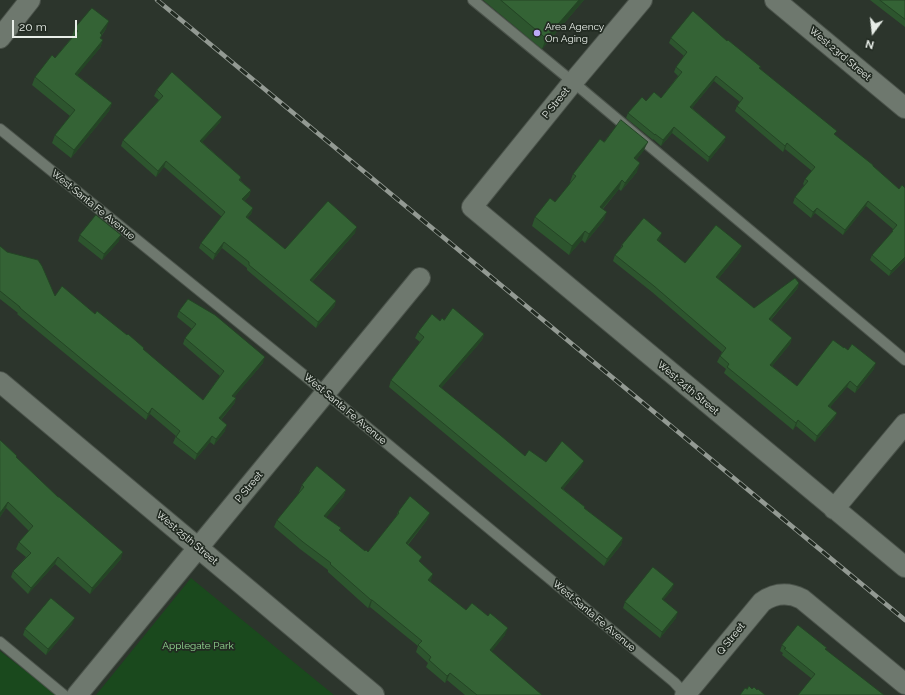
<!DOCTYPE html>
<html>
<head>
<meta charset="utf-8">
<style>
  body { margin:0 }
  #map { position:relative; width:905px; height:695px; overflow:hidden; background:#2c352c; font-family:Raleway,sans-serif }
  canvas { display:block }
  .north { position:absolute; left:853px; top:12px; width:40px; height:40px; -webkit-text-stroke:3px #222b22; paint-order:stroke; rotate:195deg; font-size:11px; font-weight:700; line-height:16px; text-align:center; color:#e8eee8 }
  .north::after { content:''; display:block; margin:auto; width:14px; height:18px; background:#e8eee8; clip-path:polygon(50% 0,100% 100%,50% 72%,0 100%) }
  .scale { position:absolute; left:12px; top:20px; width:65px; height:18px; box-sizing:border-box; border:2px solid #e8eee8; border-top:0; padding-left:5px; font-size:12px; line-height:14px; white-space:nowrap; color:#e8eee8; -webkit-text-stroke:3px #222b22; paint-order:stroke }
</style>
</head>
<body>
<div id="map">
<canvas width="905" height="695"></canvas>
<div class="north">N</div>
<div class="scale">20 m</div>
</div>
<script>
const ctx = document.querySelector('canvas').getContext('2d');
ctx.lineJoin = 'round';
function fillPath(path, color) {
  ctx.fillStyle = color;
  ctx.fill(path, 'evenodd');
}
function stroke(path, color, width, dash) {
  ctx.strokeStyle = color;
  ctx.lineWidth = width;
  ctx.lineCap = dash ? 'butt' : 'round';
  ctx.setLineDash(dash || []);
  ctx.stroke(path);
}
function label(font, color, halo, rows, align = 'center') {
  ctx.font = font + ' Raleway,sans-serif';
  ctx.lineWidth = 3.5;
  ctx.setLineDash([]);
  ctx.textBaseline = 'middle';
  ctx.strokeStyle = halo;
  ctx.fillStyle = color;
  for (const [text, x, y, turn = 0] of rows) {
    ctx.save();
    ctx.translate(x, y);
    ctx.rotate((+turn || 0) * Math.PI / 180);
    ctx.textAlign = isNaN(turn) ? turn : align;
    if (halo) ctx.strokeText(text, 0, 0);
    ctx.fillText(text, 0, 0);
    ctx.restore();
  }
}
const green = new Path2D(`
  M191,578L334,695H96Z
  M0,651L57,695H0Z`);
const service = new Path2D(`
  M473,0L573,82L905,360
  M0,129L326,393L674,682L686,695
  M0,642L64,695`);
const minor = new Path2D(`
  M642,0L573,82L472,207L905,567
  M775,0L905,108
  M0,38L30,0
  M0,382L374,695
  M834,509L905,424
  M77,695L420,278
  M685,695L762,602C775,593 788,592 802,599L905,684`);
const rail = new Path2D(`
  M157,0L905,620`);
const wall = new Path2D(`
  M483,0H584L542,49Z
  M870,0H905V27Z
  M75,28L106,29L102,35L100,39L103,40L100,48L77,75L112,103L109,111L71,158L52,143L55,135L70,116L32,85L35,77L55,58L73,36H72Z
  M671,38L760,69L835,135L873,166L899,189L905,188V260L889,276L870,260L872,255L891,234L893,229L866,206L843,235L815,213L811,218L793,203L795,197L804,185L803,184L805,179L812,171L785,149L783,152L735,111L737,106L740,102L714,81L692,108L726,137L724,142L708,162L672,133L661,146L653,139V140L626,118L628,113L646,101L661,98L678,76L674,72L676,67L684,56L669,43Z
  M157,90L220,122L202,142L241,177L240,180L251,190L249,196L244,201L253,208L251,214L247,218L285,249L355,233L312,282L336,301L334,307L316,328L247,270V268L222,248L213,260L199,248L201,243L222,217L164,167L156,177L121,146L123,140L159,100L154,96Z
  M604,142L644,150L636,160L637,172L621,191L619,189L603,209L604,220L585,243L582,240L569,255L532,226L535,217L555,202L571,183L570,182L573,174Z
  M80,235L119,241L102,260L78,241Z
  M660,239L658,241L685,263L740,252L718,279L754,308L799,283L797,289L771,320L792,338L790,344L772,366L797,386L844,348L874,369L855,393L847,387L830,407L837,413L834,419L815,442L796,426L793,430L724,373L726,369L717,362L722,352L652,292L613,261L615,255L620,249L622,245Z
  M0,246L55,296L95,314L127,335L144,348L143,350L203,400L220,376L183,344L185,338L192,329L177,317L179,311L263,363L234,397L236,398L234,404L221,420L225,431L214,445L210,442L195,460L173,443L176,436L150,414L146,420L17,314L18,313L0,299Z
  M444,320L484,334L482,340L441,388L525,456L546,462L581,467L563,489L585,507V509L623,538L621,545L604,566L389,387L391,380L420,342L415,338L418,332L440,321Z
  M0,440L17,456V458L121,559L90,594L55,564L28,594L11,577L13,571L26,557L16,549L19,542L29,531L6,508L0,517Z
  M302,485L346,490L343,497L326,517L341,528L340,531L365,551L368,552L396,517L398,512L427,520L408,545L420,562L431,581L430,582L466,610L505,635L491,652L542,695H465L447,680L445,683L426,667L428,663L416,652L418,646L370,607L368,608L328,572V570L300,549L274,527L277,520L300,493L299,492Z
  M672,590L663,600L676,618L660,638L623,608L625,602Z
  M72,624L46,655L23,635L25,629Z
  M782,645L826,650L884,695L811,678L782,655L783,653L780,651Z`);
const shadedWall = new Path2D(`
  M579,0H584L542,49L546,38Z
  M109,21L106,29L97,40L100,33Z
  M103,40L100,48L72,82L75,74Z
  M716,76L714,81L688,113L690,107Z
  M112,103L109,111L71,158L74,150Z
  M222,117L220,122L198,147L200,141Z
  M674,127L672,133L661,146L663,140Z
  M726,137L724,142L708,162L709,157Z
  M648,142L644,150L631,167L634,158Z
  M787,143L785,149L783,152L785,146Z
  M166,161L164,167L156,177L158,171Z
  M640,163L637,172L621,191L625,183Z
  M622,180L619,189L597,215L600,207Z
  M251,190L249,196L240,205L242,199Z
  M868,201L866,206L843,235L845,230Z
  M253,208L251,214L244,223L246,217Z
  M817,208L815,213L811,218L813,212Z
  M607,212L604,220L585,243L589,234Z
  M357,227L355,233L308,286L310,280Z
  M585,231L582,240L569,255L572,246Z
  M662,233L660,239L654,246L657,240Z
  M121,235L119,241L102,260L104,254Z
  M224,242L222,248L213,260L215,254Z
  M742,246L740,252L714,284L716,277Z
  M905,257V260L889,276L891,271Z
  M799,283L797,289L766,325L769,319Z
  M336,301L334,307L316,328L318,322Z
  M484,334L482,340L437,393L439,386Z
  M792,338L790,344L768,371L770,365Z
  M265,357L263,363L230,402L232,396Z
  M876,363L874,369L855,393L857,387Z
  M850,381L847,387L826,412L828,406Z
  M236,398L234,404L217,424L219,418Z
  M152,408L150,414L146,420L148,414Z
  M837,413L834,419L815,442L817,436Z
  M798,420L796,426L793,430L796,423Z
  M227,425L225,431L214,445L216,439Z
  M212,436L210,442L195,460L197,454Z
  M584,461L581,467L559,494L561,488Z
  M346,490L343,497L322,523L324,516Z
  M8,502L6,508L0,517V513Z
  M430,513L427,520L403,550L406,543Z
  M623,538L621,545L604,566L607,559Z
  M123,552L121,559L90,594L92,588Z
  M58,557L55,564L28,594L31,588Z
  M433,574L431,581L426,587L428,580Z
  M674,584L672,590L660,604L662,599Z
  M371,600H372L370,607L368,608Z
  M678,612L676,618L660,638L662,632Z
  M75,618L72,624L46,655L48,649Z
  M508,628L505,635L487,658L490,650Z
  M450,673L447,680L445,683L447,676Z`);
const building = new Path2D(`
  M501,0H579L546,38Z
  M880,0H905V19Z
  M92,8L109,21L100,33L102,35L100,38L103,40L75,74L112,103L74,150L55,135L75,110L35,77L52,55L55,58L78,31L75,28Z
  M693,11L727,41L728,40L761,67L759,68L837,131L834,134L873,165V166L899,189L902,185L905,188V257L891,271L872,255L893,231H892L897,225L868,201L845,230L817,208L813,212L795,197L808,181L805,179L815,167L787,143L785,146L737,106L743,98L716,76L690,107L726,137L709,157L674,127L663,140L655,134V135L628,113L642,97L646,101L654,92L661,98L682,72L676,67L687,52L671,38Z
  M172,72L222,117L200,141L241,177L239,180L251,190L242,199L253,208L246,217L285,249L328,201L357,227L310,280L336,301L318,322L249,265V262L224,242L215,254L201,243L225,212L166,161L158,171L123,140L163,96L157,90Z
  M621,120L648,142L634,158L640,163L625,183L622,180L600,207L607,212L589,234L585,231L572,246L535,217L550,198L555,202L576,176L573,174L600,139L604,142Z
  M96,215L121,235L104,254L80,235Z
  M644,218L662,233L657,240L685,263L716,225L742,246L716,277L754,308L795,278L799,283L769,319L792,338L770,365L797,386L833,340L844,348V347L848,350L852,344L876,363L857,387L850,381L828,406L837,413L817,436L798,420L796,423L727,367L729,364L720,356L726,348L654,286L615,255L623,246L622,245Z
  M0,246L7,252L38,260L42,266L55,296L62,286L95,314L97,311L127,335L128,334L144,348L143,349L203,400L224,371L185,338L196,324L179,311L188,299L215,315L265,357L232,396L236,398L219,418L227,425L216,439L212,436L197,454L176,437L180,431L152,408L148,414L20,308V307L0,291Z
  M453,308L484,334L439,386L500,435L525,456L529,450L546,462L562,441L584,461L561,488L585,507L584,508L623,538L607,559L391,380L424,337L418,332L432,314L440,321L442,318L444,320Z
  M0,440L17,456L16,457L58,497H59L123,552L92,588L58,557L31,588L13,571L31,553L19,542L33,526L8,502L0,513Z
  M317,466L346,490L324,516L341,528L339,530L365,551L366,550L368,552L399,513L398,512L410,496L430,513L406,543L422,557L419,561L433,574L428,580L466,610L472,603L488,616L490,613L508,628L490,650L542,695H477L450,673L447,676L429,660L431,657L418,645L422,641L372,600H371L330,564L331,563L303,542L277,520L304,487L302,485Z
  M653,567L674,584L662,599L678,612L662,632L625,602Z
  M51,598L75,618L48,649L25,629Z
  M798,625L827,648L825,649L884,695H798L815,674L784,649L786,648L782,645Z
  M749,686L752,689L754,687L757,690L758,689L765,695H740L745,688L747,689Z`);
const markers = [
  [537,33,4,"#bbaaf6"]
];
const poiNames = [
  ["Area Agency",545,27],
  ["On Aging",545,39]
];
const streetNames = [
  ["West 23rd Street",840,54,40],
  ["P Street",556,103,-51],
  ["West Santa Fe Avenue",93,205,39],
  ["West 24th Street",688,388,40],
  ["West Santa Fe Avenue",345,409,40],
  ["P Street",249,487,-50],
  ["West 25th Street",187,538,40],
  ["West Santa Fe Avenue",594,616,40],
  ["Q Street",731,639,-51]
];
const parkNames = [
  ["Applegate Park",198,646]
];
fillPath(green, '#1a491d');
stroke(service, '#4b534b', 12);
stroke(minor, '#4b534b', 22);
stroke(service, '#6e786e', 10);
stroke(minor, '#6e786e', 20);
stroke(rail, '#939a93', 4.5);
stroke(rail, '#222b22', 3, [9]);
fillPath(wall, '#2d552e');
fillPath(shadedWall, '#244525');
fillPath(building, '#346335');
stroke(building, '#244525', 1);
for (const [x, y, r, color] of markers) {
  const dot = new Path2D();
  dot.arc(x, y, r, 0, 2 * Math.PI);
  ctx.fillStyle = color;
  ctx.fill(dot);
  stroke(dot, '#222b22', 1.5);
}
label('10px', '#e8eee8', '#222b22', poiNames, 'left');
label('10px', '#e8eee8', '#222b22', streetNames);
label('10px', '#94d993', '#222b22', parkNames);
</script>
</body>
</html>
